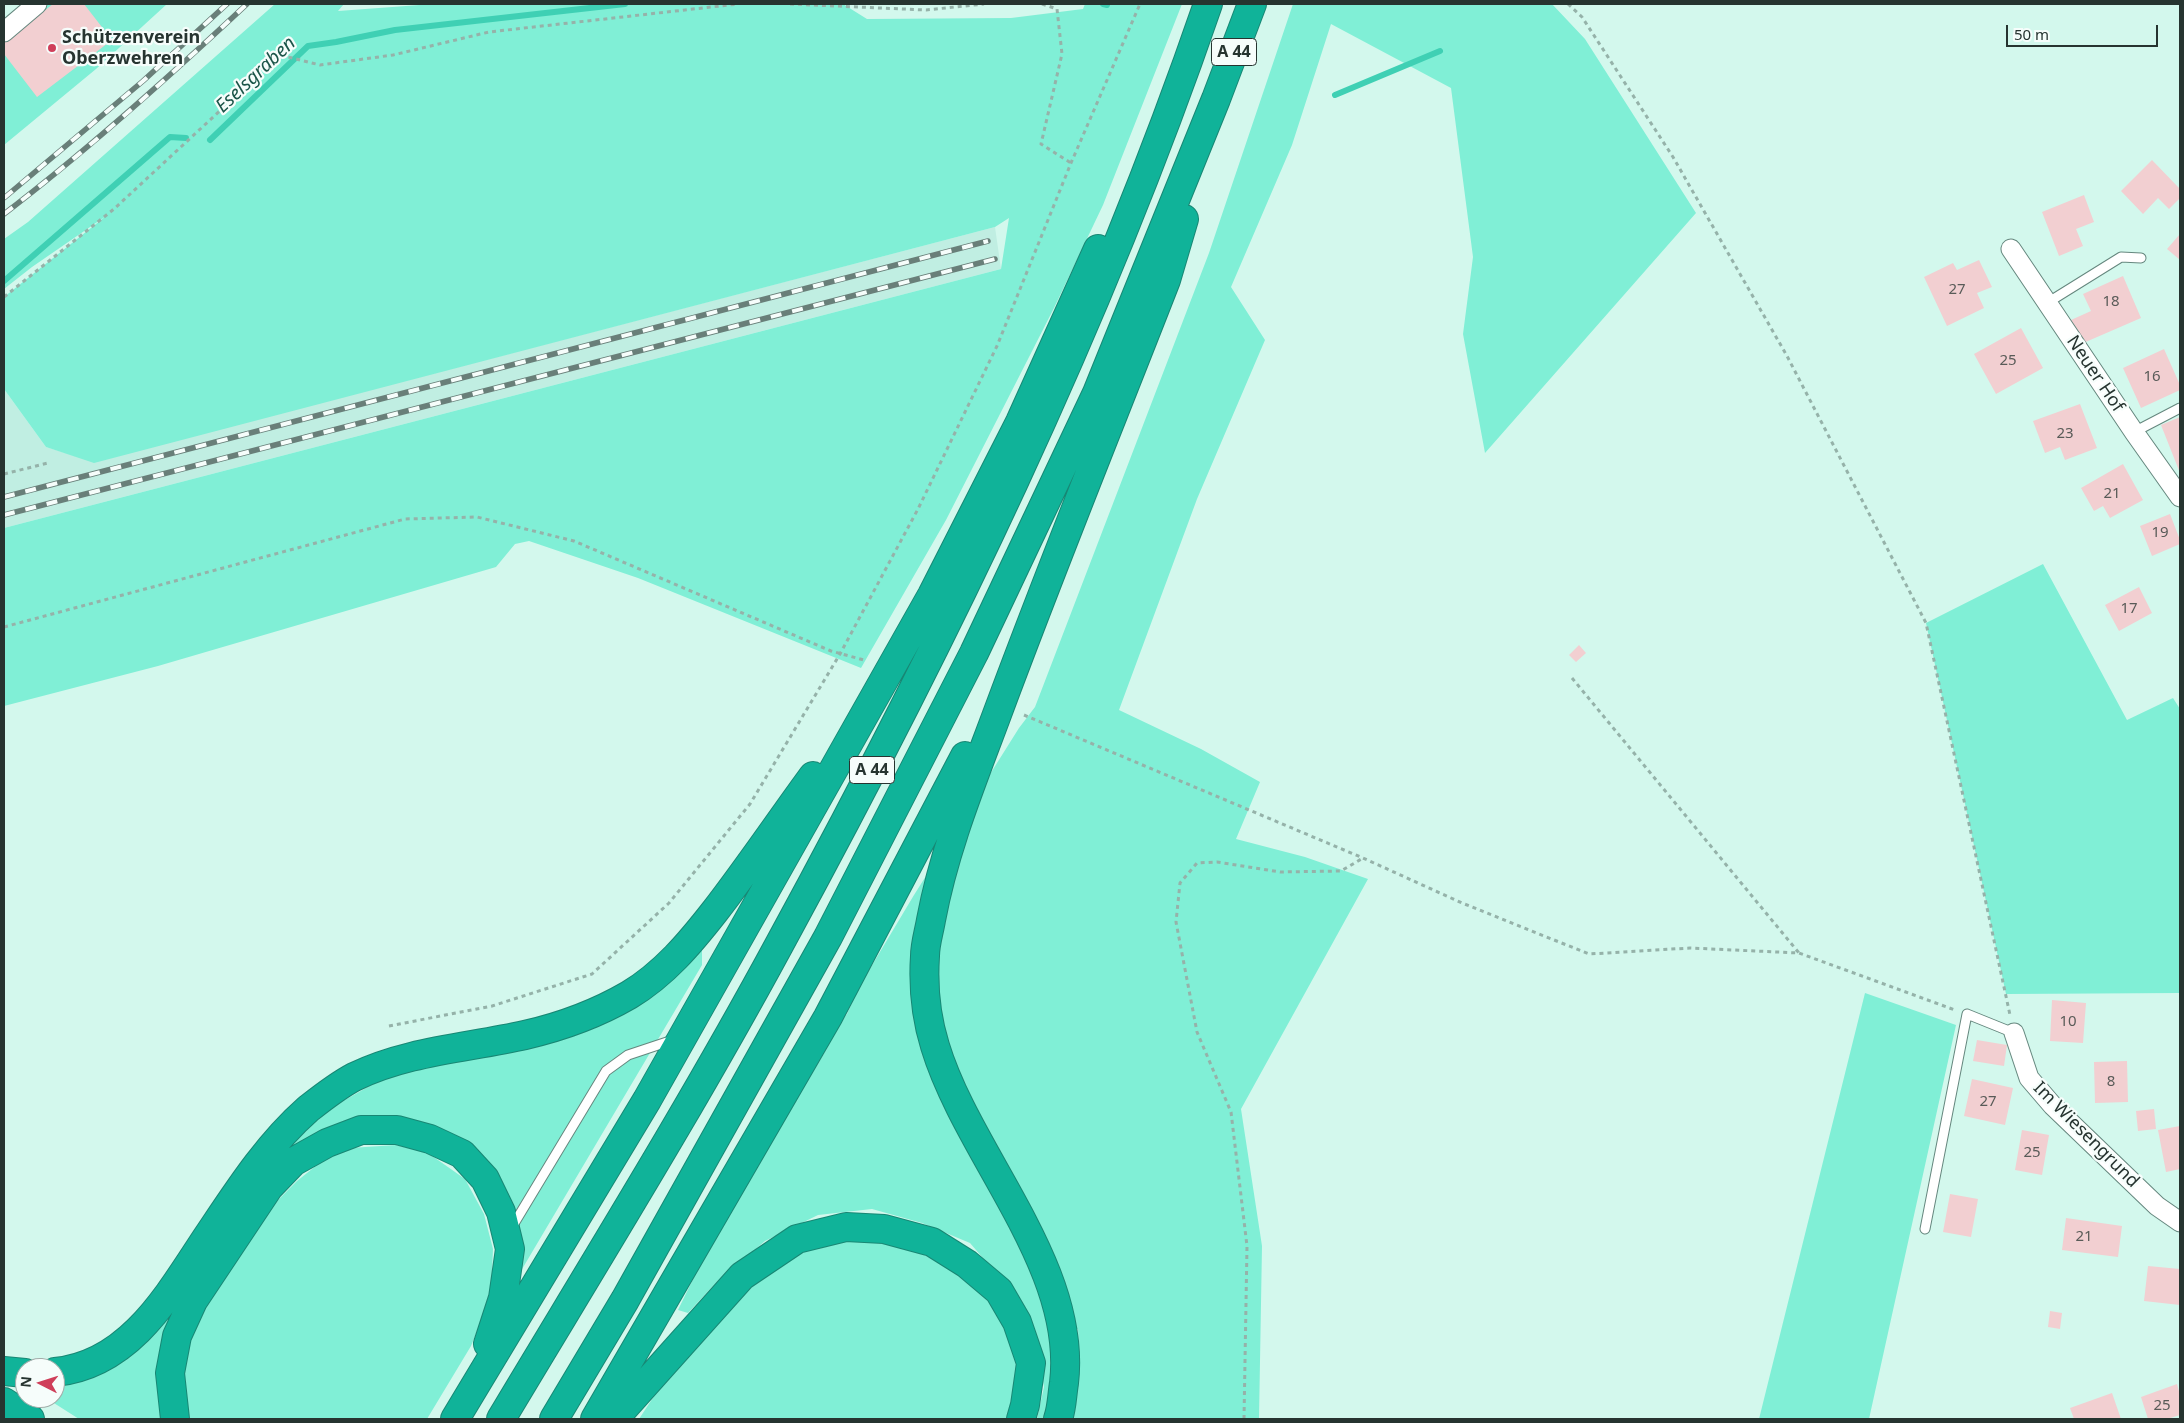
<!DOCTYPE html>
<html>
<head>
<meta charset="utf-8">
<style>
  body { margin:0 }
  #map { position:relative; width:2184px; height:1423px; overflow:hidden; background:#d3f8ed; font-family:"Noto Sans",sans-serif }
  canvas { display:block }
  .frame { position:absolute; inset:0; border:5px solid #263430; pointer-events:none }
  .north { position:absolute; left:15px; top:1358px; width:50px; height:50px; box-sizing:border-box; background:#f6fdfb; border:1px solid #a3adaa; border-radius:50%; rotate:275deg; font-size:14px; font-weight:700; line-height:20px; text-align:center; color:#263430 }
  .north::after { content:''; display:block; margin:auto; width:18px; height:22px; background:#cf3f5a; clip-path:polygon(50% 0,100% 100%,50% 72%,0 100%) }
  .scale { position:absolute; left:2006px; top:25px; width:152px; height:22px; box-sizing:border-box; border:2px solid #263430; border-top:0; padding-left:6px; font-size:15px; line-height:18px; white-space:nowrap; color:#263430; -webkit-text-stroke:4px #f6fdfb; paint-order:stroke }
</style>
</head>
<body>
<div id="map">
<canvas width="2184" height="1423"></canvas>
<div class="frame"></div>
<div class="north">N</div>
<div class="scale">50 m</div>
</div>
<script>
const ctx = document.querySelector('canvas').getContext('2d');
ctx.lineJoin = 'round';
function fillPath(path, color) {
  ctx.fillStyle = color;
  ctx.fill(path, 'evenodd');
}
function stroke(path, color, width, dash) {
  ctx.strokeStyle = color;
  ctx.lineWidth = width;
  ctx.lineCap = dash ? 'butt' : 'round';
  ctx.setLineDash(dash || []);
  ctx.stroke(path);
}
function label(font, color, halo, rows, align = 'center') {
  ctx.font = font + ' "Noto Sans",sans-serif';
  ctx.lineWidth = 4.5;
  ctx.setLineDash([]);
  ctx.textBaseline = 'middle';
  ctx.strokeStyle = halo;
  ctx.fillStyle = color;
  for (const [text, x, y, turn = 0] of rows) {
    ctx.save();
    ctx.translate(x, y);
    ctx.rotate((+turn || 0) * Math.PI / 180);
    ctx.textAlign = isNaN(turn) ? turn : align;
    if (halo) ctx.strokeText(text, 0, 0);
    ctx.fillText(text, 0, 0);
    ctx.restore();
  }
}
const built = new Path2D(`
  M995,227L1001,269L4,528V389L46,447L94,462Z`);
const green = new Path2D(`
  M32,4H167L96,69L4,145V27Z
  M275,4H344L338,11L433,4H843L867,19L1011,18L1083,9L1085,4H1182L1103,205L1054,308L946,520L861,668L638,578L529,541L515,544L496,567L158,666L4,706V528L1001,269L1009,218L995,227L94,463L46,447L4,389V297L106,216L32,267L4,289V239L28,222Z
  M1293,4H1552L1585,39L1696,213L1485,453L1463,334L1473,257L1451,88L1331,24L1292,145L1231,287L1265,340L1197,499L1119,710L1201,749L1260,782L1236,839L1305,857L1368,879L1241,1109L1262,1246L1259,1419H1072L1079,1361L1078,1329L1056,1331L1055,1386L1045,1419H1037L1044,1387L1035,1337L1006,1285L970,1243L922,1223L872,1209L818,1215L765,1241L712,1287L688,1313L678,1310L714,1236L826,1050L834,1032L847,1014L859,987L914,895L1019,728L1035,707L1209,253Z
  M2043,564L2127,720L2173,698L2180,709V993L2006,994L1926,623Z
  M702,948V965L515,1281L485,1163L460,1138L413,1122L259,1185L293,1138L334,1106L384,1078L435,1062L553,1042L618,1016Z
  M1865,993L1956,1025L1869,1419H1759Z
  M396,1145L428,1153L465,1179L484,1214L493,1249L491,1296L471,1346L427,1419H184L182,1358L193,1318L261,1217L297,1181L322,1161L350,1148Z
  M867,1238L910,1248L947,1266L981,1289L1005,1325L1021,1365L1011,1419H639L662,1384L749,1284L786,1258L824,1242Z
  M195,1274L165,1419H79L46,1398H55V1381Z`);
const stream = new Path2D(`
  M1103,4L1107,5
  M1335,95L1440,51
  M210,140L308,46L336,42L395,30L625,4
  M4,281L170,137L186,138`);
const building = new Path2D(`
  M53,4H84L112,40L37,97L4,54V42Z
  M2152,160L2180,189V198L2169,209L2158,198L2143,214L2121,191Z
  M2084,195L2094,222L2076,229L2083,246L2059,256L2042,212Z
  M2180,234V260L2167,249Z
  M1979,260L1992,287L1977,293L1984,308L1947,326L1924,277L1953,263L1957,270Z
  M2123,276L2141,318L2081,344L2071,320L2091,311L2083,294Z
  M2021,328L2043,368L1996,394L1974,354Z
  M2164,349L2180,385V390L2141,408L2123,368Z
  M2080,404L2097,448L2065,460L2060,447L2045,453L2033,421Z
  M2180,417V473L2161,425Z
  M2123,464L2143,500L2110,518L2103,506L2094,511L2081,488Z
  M2170,514L2180,540V544L2152,556L2140,526Z
  M2139,587L2152,613L2119,631L2105,605Z
  M1579,645L1586,653L1576,662L1569,655Z
  M2052,1000L2086,1003L2083,1043L2050,1041Z
  M1977,1040L2007,1045L2004,1066L1973,1061Z
  M2127,1061L2128,1102L2095,1103L2094,1062Z
  M1972,1079L2013,1088L2005,1125L1964,1116Z
  M2154,1109L2156,1129L2138,1131L2136,1111Z
  M2180,1126V1169L2166,1172L2158,1130Z
  M2022,1130L2049,1135L2042,1175L2015,1170Z
  M1950,1194L1978,1199L1971,1237L1943,1232Z
  M2066,1218L2122,1226L2118,1257L2062,1250Z
  M2148,1266L2180,1269V1305L2144,1301Z
  M2050,1311L2062,1313L2060,1329L2048,1327Z
  M2177,1384L2180,1395V1415L2167,1419H2148L2141,1397Z
  M2112,1393L2121,1419H2074L2070,1408Z`);
const path = new Path2D(`
  M790,4L926,10L984,4
  M1042,4L1057,9L1062,54L1041,144L1071,163
  M1568,4L1582,17L1673,157L1787,356L1926,623L2010,1015
  M4,297L114,209L280,55L320,65L393,55L489,32L738,4
  M4,474L48,463
  M4,627L405,519L477,517L574,541L831,651L864,660
  M1572,678L1799,953
  M1024,715L1363,858L1462,903L1589,954L1690,948L1799,953L1955,1010
  M389,1026L492,1006L592,974L669,903L750,804L840,654L918,509L997,346L1071,163L1140,4
  M1244,1419L1247,1246L1231,1112L1197,1032L1176,922L1180,883L1197,863L1217,862L1280,872L1341,871L1363,858`);
const lane = new Path2D(`
  M2047,303L2121,257L2141,258
  M2134,432L2180,408
  M512,1227L606,1071L628,1055L673,1040
  M1925,1229L1967,1014L2014,1033`);
const street = new Path2D(`
  M4,32L37,4
  M2011,249L2134,432L2180,497
  M2014,1033L2029,1078L2053,1106L2157,1206L2180,1222`);
const highway = new Path2D(`
  M4,1371L25,1373
  M55,1372C129,1365 168,1296 205,1240C236,1194 266,1146 308,1109C322,1098 337,1086 354,1077C407,1051 467,1048 525,1035C560,1027 598,1013 629,995C664,974 690,943 715,911C749,867 780,821 813,776
  M4,1402L30,1419
  M175,1419L170,1373L177,1336L193,1301L269,1187L293,1162L327,1143L361,1130H397L430,1139L462,1154L485,1179L501,1212L510,1249L503,1298L488,1344
  M455,1419L647,1100L932,595L1020,422L1098,249
  M501,1419C595,1262 692,1106 779,945C944,642 1096,330 1208,4
  M554,1419L625,1300L828,937L974,653L1097,393L1216,99L1252,4
  M595,1419L828,1017L965,756
  M614,1419L742,1276L797,1239L846,1227L884,1229L932,1242L967,1264L999,1291L1017,1322L1031,1363L1025,1405L1021,1419
  M1058,1419C1062,1408 1062,1395 1064,1383C1078,1266 968,1155 935,1046C926,1017 923,986 925,956C925,944 929,932 931,920C944,850 971,784 996,717C1050,571 1109,426 1166,280L1184,219`);
const rail = new Path2D(`
  M4,198L143,81L227,4
  M4,214C89,149 169,77 247,4
  M4,497L988,241
  M4,515L995,259`);
const markers = [
  [52,48,5,"#cf3f5a"]
];
const numberNames = [
  ["27",1957,290],
  ["18",2111,302],
  ["25",2008,361],
  ["16",2152,377],
  ["23",2065,434],
  ["21",2112,494],
  ["19",2160,533],
  ["17",2129,609],
  ["10",2068,1022],
  ["8",2111,1082],
  ["27",1988,1102],
  ["25",2032,1153],
  ["21",2084,1237],
  ["25",2162,1406]
];
const shields = [
  [1234,52,45],
  [872,770,45]
];
const shieldNames = [
  ["A 44",1234,52],
  ["A 44",872,770]
];
const poiNames = [
  ["Schützenverein",62,38],
  ["Oberzwehren",62,59]
];
const streetNames = [
  ["Neuer Hof",2095,374,56],
  ["Im Wiesengrund",2086,1135,45]
];
const waterNames = [
  ["Eselsgraben",256,75,-43]
];
fillPath(built, '#c0eee2');
fillPath(green, '#80efd6');
stroke(stream, '#3fd0b4', 6);
fillPath(building, '#f2cfd1');
stroke(lane, '#65877e', 11);
stroke(street, '#65877e', 21);
stroke(highway, '#188774', 30);
stroke(path, '#95b2a9', 3, [4, 4]);
stroke(lane, '#fff', 9);
stroke(street, '#fff', 19);
stroke(highway, '#10b399', 28);
stroke(rail, '#697f79', 5.5);
stroke(rail, '#f6fdfb', 4, [11]);
for (const [x, y, r, color] of markers) {
  const dot = new Path2D();
  dot.arc(x, y, r, 0, 2 * Math.PI);
  ctx.fillStyle = color;
  ctx.fill(dot);
  stroke(dot, '#f6fdfb', 2);
}
label('15px', '#595b58', null, numberNames);
for (const [x, y, w] of shields) {
  const box = new Path2D();
  box.roundRect(x - w / 2, y - 13.5, w, 27, 4);
  ctx.fillStyle = '#f6fdfb';
  ctx.fill(box);
  stroke(box, '#263430', 1);
}
label('bold 16px', '#263430', null, shieldNames);
label('bold 18px', '#263430', '#f6fdfb', poiNames, 'left');
label('18px', '#263430', '#f6fdfb', streetNames);
label('italic 19px', '#1b5549', '#f6fdfb', waterNames);
</script>
</body>
</html>
